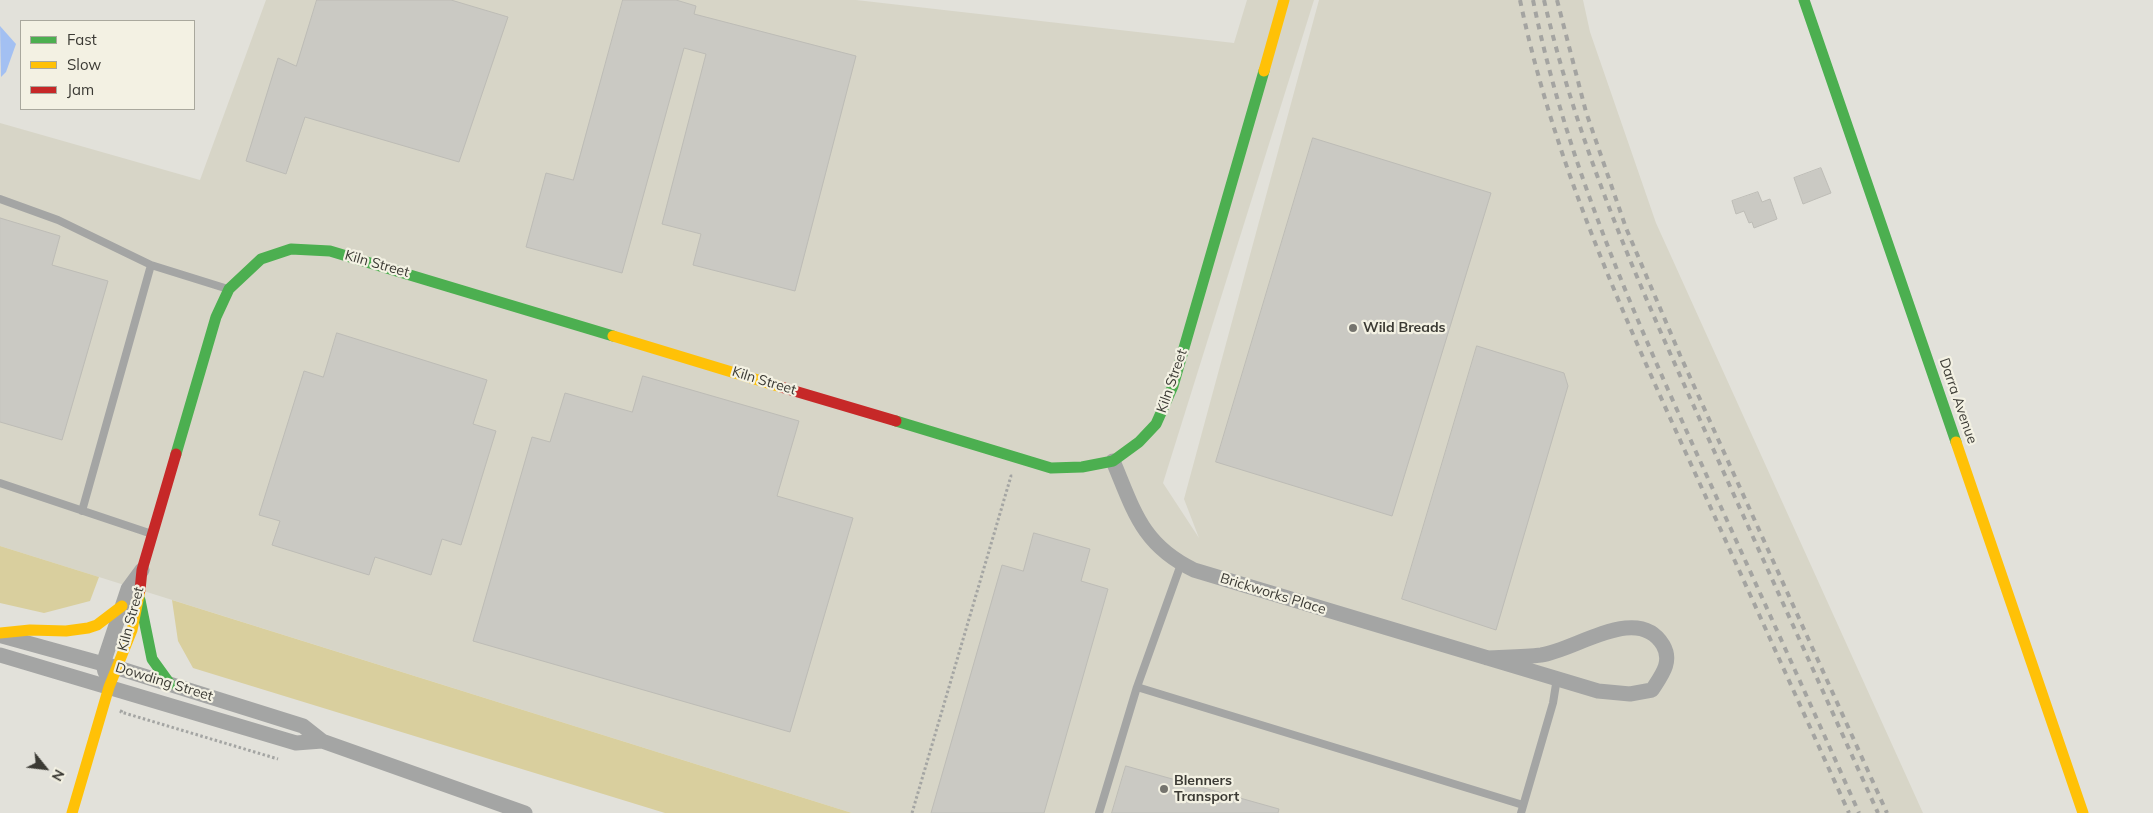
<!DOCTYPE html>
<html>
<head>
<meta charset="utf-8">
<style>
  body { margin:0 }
  #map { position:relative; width:2153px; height:813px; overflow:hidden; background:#e2e1da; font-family:Mulish,sans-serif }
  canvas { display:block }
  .legend { position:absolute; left:20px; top:20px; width:175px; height:90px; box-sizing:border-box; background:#f3f1e3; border:1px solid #a9a89d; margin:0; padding:6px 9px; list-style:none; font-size:15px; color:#3b3a34 }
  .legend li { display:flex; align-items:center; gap:10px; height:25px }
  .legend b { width:25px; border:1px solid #a9a89d }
  .north { position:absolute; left:20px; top:743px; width:50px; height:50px; -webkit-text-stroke:4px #f3f1e3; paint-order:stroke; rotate:119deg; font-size:14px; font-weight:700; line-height:20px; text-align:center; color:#3b3a34 }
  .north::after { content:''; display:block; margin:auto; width:18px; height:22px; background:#3b3a34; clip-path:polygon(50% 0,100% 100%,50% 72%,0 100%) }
</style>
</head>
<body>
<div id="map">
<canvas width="2153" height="813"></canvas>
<ul class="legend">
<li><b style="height:6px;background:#4caf50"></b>Fast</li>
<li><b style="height:6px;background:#ffc107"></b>Slow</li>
<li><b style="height:6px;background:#c62828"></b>Jam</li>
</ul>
<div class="north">N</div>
</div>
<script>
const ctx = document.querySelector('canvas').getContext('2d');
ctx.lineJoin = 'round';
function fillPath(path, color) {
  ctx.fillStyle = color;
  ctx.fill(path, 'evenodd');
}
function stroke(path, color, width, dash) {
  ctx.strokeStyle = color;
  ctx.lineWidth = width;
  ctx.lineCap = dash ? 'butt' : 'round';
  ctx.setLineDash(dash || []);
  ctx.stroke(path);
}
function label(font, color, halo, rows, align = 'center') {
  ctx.font = font + ' Mulish,sans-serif';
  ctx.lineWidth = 4.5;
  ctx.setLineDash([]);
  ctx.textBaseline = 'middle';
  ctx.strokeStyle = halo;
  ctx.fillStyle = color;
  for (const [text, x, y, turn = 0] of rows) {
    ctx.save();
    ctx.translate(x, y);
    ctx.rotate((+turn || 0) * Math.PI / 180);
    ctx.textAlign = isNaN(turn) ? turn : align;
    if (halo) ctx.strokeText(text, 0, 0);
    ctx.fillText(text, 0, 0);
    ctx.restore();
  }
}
const built = new Path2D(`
  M266,0H856L1234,43L1247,0H1314L1163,483L1199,538L1184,499L1319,0H1583L1590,32L1656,223L1923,813H852L0,546V123L200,180Z`);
const green = new Path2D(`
  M0,546L99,577L90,601L44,613L0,603Z
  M172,600L852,813H665L193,668L178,641Z`);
const water = new Path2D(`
  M0,26L16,44L6,72L1,77Z`);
const building = new Path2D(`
  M317,0H451L508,17L459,162L305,117L286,174L246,161L278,58L296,66Z
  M623,0H676L696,6L694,14L856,56L795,291L693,265L701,234L662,224L706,54L684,48L622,273L526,247L546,173L573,180Z
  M1313,138L1491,193L1392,516L1216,462Z
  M1821,168L1831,193L1803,204L1794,178Z
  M1758,192L1762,202L1770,199L1777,219L1754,228L1752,222L1749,223L1744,211L1736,214L1732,201Z
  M0,218L60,236L52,265L108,281L62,440L0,422Z
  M337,333L487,380L473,424L496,431L461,545L442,539L431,575L375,557L369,575L272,545L280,521L259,515L304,371L323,377Z
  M1477,346L1564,373L1568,386L1496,630L1402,599Z
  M643,376L799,421L777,496L853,518L790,732L473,641L532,437L550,442L565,393L632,412Z
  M1034,533L1090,549L1081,581L1108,589L1044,813H931L1002,565L1023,571Z
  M1126,766L1279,809L1278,813H1112Z`);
const path = new Path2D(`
  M122,710L121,712L278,759
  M912,813L1011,476H1013`);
const lane = new Path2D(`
  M0,199L58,220L151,265L228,289
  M0,483L152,534
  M82,511L151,265
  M1137,687L1523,805
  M1099,813L1137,687L1181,564
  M1521,813L1553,703L1557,678`);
const street = new Path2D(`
  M1113,461C1134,511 1142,545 1194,570L1598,691L1630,694L1652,690C1661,676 1673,662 1663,645C1638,603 1576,650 1541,655C1523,657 1505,657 1487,658
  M2,636L118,668L303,726L322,741L525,813
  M0,655L296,743L322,741
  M105,672L103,664L128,589L142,570`);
const fast = new Path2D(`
  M1804,0L1956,442
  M896,421L1051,468L1082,467L1113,461L1139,442L1156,424L1173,386L1264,71
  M176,454L216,317L229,289L261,259L291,249L330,251L613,336
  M140,600L152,659L170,684`);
const slow = new Path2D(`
  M1264,71L1284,0
  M613,336L781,387
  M1956,442L2083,813
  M0,633L30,630L66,631L88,628L97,625L122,606
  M72,813L109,687L132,630L140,590`);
const jam = new Path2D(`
  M781,387L896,421
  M140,590L142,570L176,454`);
const rail = new Path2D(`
  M1520,0C1553,158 1619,305 1685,451C1740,572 1794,692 1849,813
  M1533,0C1566,162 1633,313 1701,463C1754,580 1807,696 1859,813
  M1544,0C1581,158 1644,296 1710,442C1766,566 1822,689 1878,813
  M1557,0L1586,112L1626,228L1680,355L1887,813`);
const markers = [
  [1353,328,5,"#75746e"],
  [1164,789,5,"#75746e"]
];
const streetNames = [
  ["Kiln Street",377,264,16],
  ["Kiln Street",764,381,17],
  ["Kiln Street",1172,381,-71],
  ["Darra Avenue",1958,401,71],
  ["Brickworks Place",1273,594,17],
  ["Kiln Street",131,619,-75],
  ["Dowding Street",164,682,17]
];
const poiNames = [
  ["Wild Breads",1363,328],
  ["Blenners",1174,781],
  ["Transport",1174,797]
];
fillPath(built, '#d7d5c7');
fillPath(green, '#d9cf9e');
fillPath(water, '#a3c0f2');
fillPath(building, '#cac9c3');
stroke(building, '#bdbcb6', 1);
stroke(path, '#a4a5a3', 3, [2.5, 2.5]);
stroke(lane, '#a4a5a4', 8);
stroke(street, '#a4a5a4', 15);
stroke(fast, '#4caf50', 11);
stroke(slow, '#ffc107', 11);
stroke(jam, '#c62828', 11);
stroke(rail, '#a4a4a1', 4, [6, 6]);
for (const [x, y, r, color] of markers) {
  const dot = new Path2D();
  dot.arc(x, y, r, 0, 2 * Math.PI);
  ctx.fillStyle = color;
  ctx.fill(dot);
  stroke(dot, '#f3f1e3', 2);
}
label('14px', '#3b3a34', '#f3f1e3', streetNames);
label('bold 14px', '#3b3a34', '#f3f1e3', poiNames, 'left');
</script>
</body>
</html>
